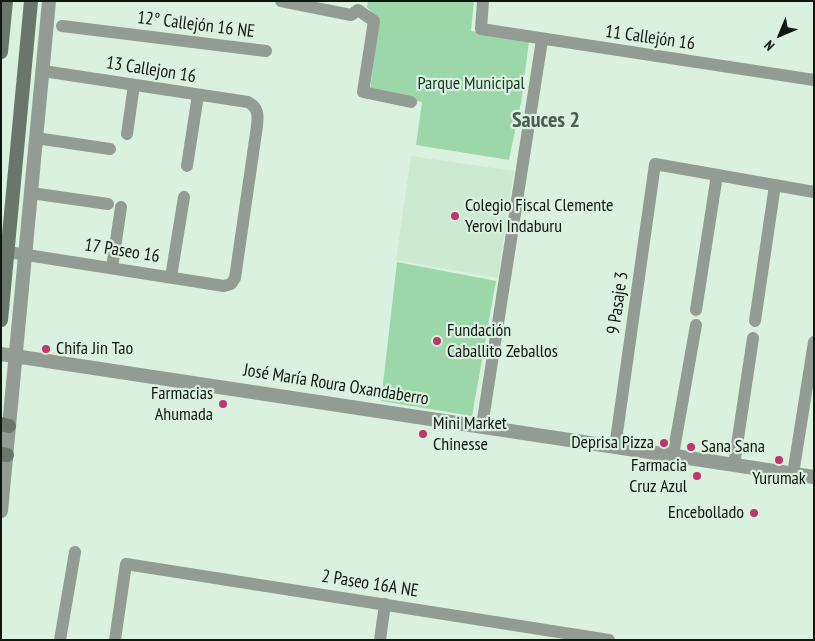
<!DOCTYPE html>
<html>
<head>
<meta charset="utf-8">
<style>
  body { margin:0 }
  #map { position:relative; width:815px; height:641px; overflow:hidden; background:#dbf1df; font-family:"PT Sans Narrow",sans-serif }
  canvas { display:block }
  .frame { position:absolute; inset:0; border:2px solid #0f1711; pointer-events:none }
  .north { position:absolute; left:755px; top:10px; width:50px; height:50px; -webkit-text-stroke:4px #dbf1df; paint-order:stroke; rotate:225deg; font-size:14px; font-weight:700; line-height:20px; text-align:center; color:#0f1711 }
  .north::after { content:''; display:block; margin:auto; width:18px; height:22px; background:#0f1711; clip-path:polygon(50% 0,100% 100%,50% 72%,0 100%) }
</style>
</head>
<body>
<div id="map">
<canvas width="815" height="641"></canvas>
<div class="frame"></div>
<div class="north">N</div>
</div>
<script>
const ctx = document.querySelector('canvas').getContext('2d');
ctx.lineJoin = 'round';
function fillPath(path, color) {
  ctx.fillStyle = color;
  ctx.fill(path, 'evenodd');
}
function stroke(path, color, width, dash) {
  ctx.strokeStyle = color;
  ctx.lineWidth = width;
  ctx.lineCap = dash ? 'butt' : 'round';
  ctx.setLineDash(dash || []);
  ctx.stroke(path);
}
function label(font, color, halo, rows, align = 'center') {
  ctx.font = font + ' "PT Sans Narrow",sans-serif';
  ctx.lineWidth = 4.5;
  ctx.setLineDash([]);
  ctx.textBaseline = 'middle';
  ctx.strokeStyle = halo;
  ctx.fillStyle = color;
  for (const [text, x, y, turn = 0] of rows) {
    ctx.save();
    ctx.translate(x, y);
    ctx.rotate((+turn || 0) * Math.PI / 180);
    ctx.textAlign = isNaN(turn) ? turn : align;
    if (halo) ctx.strokeText(text, 0, 0);
    ctx.fillText(text, 0, 0);
    ctx.restore();
  }
}
const built = new Path2D(`
  M411,156L514,171L498,278L396,260Z`);
const green = new Path2D(`
  M368,1H474L471,31L529,41L522,97L509,160L416,145L422,102L370,91L379,20L367,7Z
  M397,262L496,281L472,416L381,401Z`);
const minor = new Path2D(`
  M281,1L351,15L358,10L374,21L363,92L411,102
  M483,1L481,29L814,80
  M62,26L266,51
  M127,134L134,85
  M36,138L110,149
  M187,166L198,95
  M31,193L108,204
  M8,252L224,286L231,284L235,278L257,126C258,115 259,108 248,102L43,71
  M112,268L121,207
  M171,277L184,197
  M696,310L717,175
  M755,321L775,185
  M482,426L542,40
  M615,447L655,164L814,192
  M673,455L696,325
  M734,465L753,338
  M793,474L814,342
  M60,640L75,552
  M115,640L126,564L609,640
  M380,640L385,604`);
const tertiary = new Path2D(`
  M1,354L814,477
  M1,511L49,1`);
const secondary = new Path2D(`
  M1,52L6,1
  M1,320L31,1
  M1,424L9,426
  M1,454L7,455`);
const markers = [
  [455,216,5,"#c0356c"],
  [437,341,5,"#c0356c"],
  [46,349,5,"#c0356c"],
  [223,404,5,"#c0356c"],
  [423,434,5,"#c0356c"],
  [664,443,5,"#c0356c"],
  [691,447,5,"#c0356c"],
  [779,460,5,"#c0356c"],
  [697,476,5,"#c0356c"],
  [754,513,5,"#c0356c"]
];
const streetNames = [
  ["12° Callejón 16 NE",196,25,7],
  ["11 Callejón 16",650,38,8],
  ["13 Callejon 16",151,70,9],
  ["17 Paseo 16",122,251,9],
  ["9 Pasaje 3",618,303,-82],
  ["José María Roura Oxandaberro",336,385,9],
  ["2 Paseo 16A NE",370,584,9]
];
const parkNames = [
  ["Parque Municipal",471,84]
];
const poiNames = [
  ["Colegio Fiscal Clemente",465,206],
  ["Yerovi Indaburu",465,227],
  ["Fundación",447,331],
  ["Caballito Zeballos",447,352],
  ["Chifa Jin Tao",56,349],
  ["Farmacias",213,394,"right"],
  ["Ahumada",213,415,"right"],
  ["Mini Market",433,424],
  ["Chinesse",433,445],
  ["Deprisa Pizza",654,443,"right"],
  ["Sana Sana",701,447],
  ["Farmacia",687,466,"right"],
  ["Cruz Azul",687,487,"right"],
  ["Yurumak",779,479,"center"],
  ["Encebollado",744,513,"right"]
];
const districtNames = [
  ["Sauces 2",546,121]
];
fillPath(built, '#cce9d2');
fillPath(green, '#9bd7a9');
stroke(minor, '#929c94', 12);
stroke(tertiary, '#929c94', 14);
stroke(secondary, '#68766b', 14);
for (const [x, y, r, color] of markers) {
  const dot = new Path2D();
  dot.arc(x, y, r, 0, 2 * Math.PI);
  ctx.fillStyle = color;
  ctx.fill(dot);
  stroke(dot, '#dbf1df', 2);
}
label('18px', '#0f1711', '#dbf1df', streetNames);
label('18px', '#153a20', '#dbf1df', parkNames);
label('18px', '#0f1711', '#dbf1df', poiNames, 'left');
label('bold 22px', '#495c4d', '#dbf1df', districtNames);
</script>
</body>
</html>
